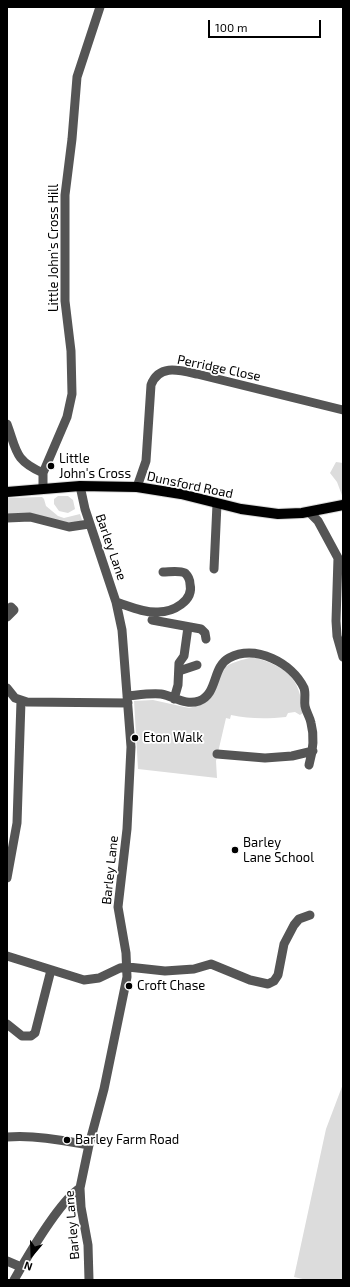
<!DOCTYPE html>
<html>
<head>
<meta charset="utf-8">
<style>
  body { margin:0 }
  #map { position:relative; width:350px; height:1287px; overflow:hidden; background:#fff; font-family:"Exo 2",sans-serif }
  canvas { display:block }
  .frame { position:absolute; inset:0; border:8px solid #000; pointer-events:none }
  .north { position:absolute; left:12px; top:1235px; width:40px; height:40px; -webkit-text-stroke:3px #fff; paint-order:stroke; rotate:199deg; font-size:11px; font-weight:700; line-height:16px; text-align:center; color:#000 }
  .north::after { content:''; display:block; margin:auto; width:14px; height:18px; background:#000; clip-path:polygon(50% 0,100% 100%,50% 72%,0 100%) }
  .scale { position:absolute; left:208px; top:20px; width:113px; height:18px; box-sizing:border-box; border:2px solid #000; border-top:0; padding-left:5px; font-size:12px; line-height:14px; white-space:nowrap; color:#000; -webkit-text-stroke:3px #fff; paint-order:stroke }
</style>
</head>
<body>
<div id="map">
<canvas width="350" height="1287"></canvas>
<div class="frame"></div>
<div class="north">N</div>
<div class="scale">100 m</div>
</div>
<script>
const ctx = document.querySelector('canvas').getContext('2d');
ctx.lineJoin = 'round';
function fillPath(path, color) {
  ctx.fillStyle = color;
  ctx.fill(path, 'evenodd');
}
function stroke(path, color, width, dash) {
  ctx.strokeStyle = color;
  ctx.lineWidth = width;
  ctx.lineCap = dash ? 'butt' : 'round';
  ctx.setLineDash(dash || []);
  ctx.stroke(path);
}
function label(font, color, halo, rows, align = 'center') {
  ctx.font = font + ' "Exo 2",sans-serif';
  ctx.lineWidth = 3.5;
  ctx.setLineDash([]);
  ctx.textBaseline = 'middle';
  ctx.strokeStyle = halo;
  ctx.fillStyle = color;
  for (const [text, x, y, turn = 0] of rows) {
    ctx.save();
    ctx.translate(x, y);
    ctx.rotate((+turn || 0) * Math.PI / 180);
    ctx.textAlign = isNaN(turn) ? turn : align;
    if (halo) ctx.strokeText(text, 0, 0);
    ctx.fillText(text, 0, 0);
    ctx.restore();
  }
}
const green = new Path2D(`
  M336,462L343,463V498L337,482L330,473Z
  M58,496H68L73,500L75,509L68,513L59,511L54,504V499Z
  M42,497L44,499L46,506L58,516L64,518L80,514L82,520L79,524L7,514V498Z
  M253,657C287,667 300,677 303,713L300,715L295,712L288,713L286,717C267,719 249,719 231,715L230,719L226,718L216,761L217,778L138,769L134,701L153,700L189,708C212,704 208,684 222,670C229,662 243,660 253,657Z
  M343,1084V1280H307L294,1277L326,1129Z`);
const minor = new Path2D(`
  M7,424C17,451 14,460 43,473
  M80,486L85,509L116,602L122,630L131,747L127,829L118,907L126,953L127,977L104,1089L89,1145L80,1188L81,1207L88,1245L89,1280
  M137,487L146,461L151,385C159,364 179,370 197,374L343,410
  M43,488V473L67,417L72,394L71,351L65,301V195L72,139L77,77L100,7
  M309,512L318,521L338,558L336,621L337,636L343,657
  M7,518L30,517L69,527L89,524
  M214,569L217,504
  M116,602C129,606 143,613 158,612C173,612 194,601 190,584C190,580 188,576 185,573C179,570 169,572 163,572
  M7,617L14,610L11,607
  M152,620L201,629L205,633L206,639
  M179,671L197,665
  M7,688L15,698L27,702L128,703
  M127,696C138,695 150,693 161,694C174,696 185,706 199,701C218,694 212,667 229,658C256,644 292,663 304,688C306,694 304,700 305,706C306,712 310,717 311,723C315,738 313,751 309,765
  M174,699L178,685L179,663L184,656L188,627
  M217,754L265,758L292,756L313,751
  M7,878L17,823L21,701
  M7,956L84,980L99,978L120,968L128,967L165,971L194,969L211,964L250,980L268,984L274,981L278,975L284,944L294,925L299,919L310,915
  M7,1024L22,1036H31L35,1033L51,970
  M7,1137C35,1135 61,1140 89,1145
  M7,1261L21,1267
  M14,1280C27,1257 60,1201 80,1188`);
const major = new Path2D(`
  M7,492L80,486L137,487L181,494L241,509L278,514L302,513L343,505`);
const markers = [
  [51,466,4,"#000"],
  [135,738,4,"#000"],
  [235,850,4,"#000"],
  [129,986,4,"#000"],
  [67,1140,4,"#000"]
];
const streetNames = [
  ["Little John's Cross Hill",54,248,-90],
  ["Perridge Close",219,368,12],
  ["Dunsford Road",190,485,12],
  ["Barley Lane",111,547,71],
  ["Barley Lane",110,870,-84],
  ["Barley Lane",72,1225,-95]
];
const poiNames = [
  ["Little",59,459],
  ["John's Cross",59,474],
  ["Eton Walk",143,738],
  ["Barley",243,843],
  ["Lane School",243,858],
  ["Croft Chase",137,986],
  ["Barley Farm Road",75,1140]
];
fillPath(green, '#dcdcdc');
stroke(major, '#dbdbdb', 12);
stroke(minor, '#555', 9);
stroke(major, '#000', 10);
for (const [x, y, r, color] of markers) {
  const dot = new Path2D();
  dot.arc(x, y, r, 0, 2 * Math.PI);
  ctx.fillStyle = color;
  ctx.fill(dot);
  stroke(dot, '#fff', 1.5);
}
label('13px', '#000', '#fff', streetNames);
label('13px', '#000', '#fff', poiNames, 'left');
</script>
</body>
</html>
